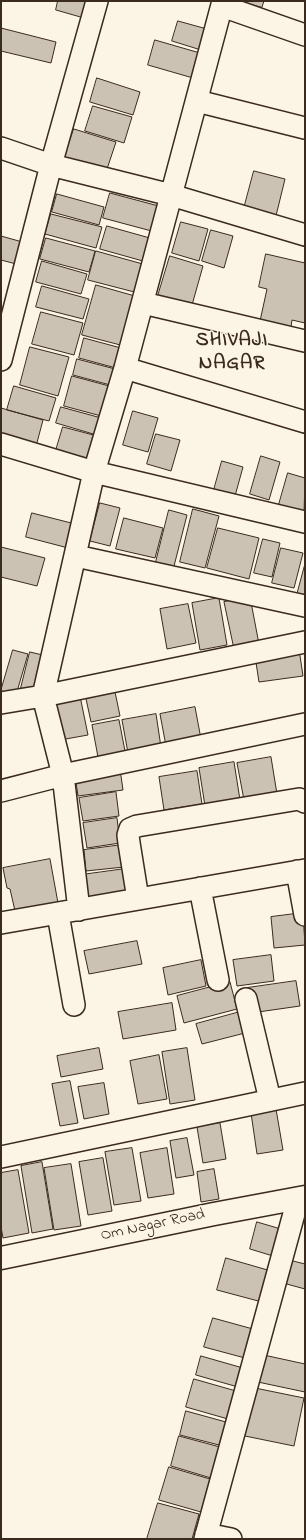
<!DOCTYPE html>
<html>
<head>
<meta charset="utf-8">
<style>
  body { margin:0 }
  #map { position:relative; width:306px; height:1540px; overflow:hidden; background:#fcf5e5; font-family:"Indie Flower",sans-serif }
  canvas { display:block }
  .frame { position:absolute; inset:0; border:2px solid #3b2a1e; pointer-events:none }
</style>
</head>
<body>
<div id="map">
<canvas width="306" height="1540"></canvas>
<div class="frame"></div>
</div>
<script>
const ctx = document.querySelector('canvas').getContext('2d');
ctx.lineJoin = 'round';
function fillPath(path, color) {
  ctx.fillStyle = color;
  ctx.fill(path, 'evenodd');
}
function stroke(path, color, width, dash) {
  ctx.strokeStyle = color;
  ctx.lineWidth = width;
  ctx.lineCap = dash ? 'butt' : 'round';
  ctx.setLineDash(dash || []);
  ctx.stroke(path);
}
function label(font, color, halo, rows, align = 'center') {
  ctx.font = font + ' "Indie Flower",sans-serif';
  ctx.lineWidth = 3;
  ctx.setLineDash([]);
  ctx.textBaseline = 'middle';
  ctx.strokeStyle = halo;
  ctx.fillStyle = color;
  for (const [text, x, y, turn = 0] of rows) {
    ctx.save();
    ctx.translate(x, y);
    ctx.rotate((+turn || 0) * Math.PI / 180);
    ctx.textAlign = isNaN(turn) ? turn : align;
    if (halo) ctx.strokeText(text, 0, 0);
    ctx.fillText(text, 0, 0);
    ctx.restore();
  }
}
const building = new Path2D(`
  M58,1H88L84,18L56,10Z
  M237,1H264L262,7Z
  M178,21L207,29L201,50L172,41Z
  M1,28L56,42L51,63L1,51Z
  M155,40L200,53L193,78L148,65Z
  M97,78L140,92L133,115L90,102Z
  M93,106L132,117L124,143L85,131Z
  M74,129L116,142L106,172L64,158Z
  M254,171L285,179L274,224L242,216Z
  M110,193L166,208L159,233L103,218Z
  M57,194L104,207L99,225L52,212Z
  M51,214L102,227L96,248L45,234Z
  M181,222L208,229L199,261L172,253Z
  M107,226L157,240L150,263L100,249Z
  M211,230L233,236L224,268L202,261Z
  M1,236L26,243L20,265L1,260Z
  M46,238L95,251L89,272L40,259Z
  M96,251L150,266L142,294L88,280Z
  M266,254L305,263V323L292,320L291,327L260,321L267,289L259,287Z
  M170,256L203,266L192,305L158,296Z
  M42,261L87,274L81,294L36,282Z
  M96,285L142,298L128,347L82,335Z
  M42,286L89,299L83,319L36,307Z
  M41,312L83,323L74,355L32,344Z
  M84,338L121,348L116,368L79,358Z
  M30,347L69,357L58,396L20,385Z
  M77,359L119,370L114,386L73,375Z
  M72,376L113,387L105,417L64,406Z
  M14,386L56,398L49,421L7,410Z
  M61,407L105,419L100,436L56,423Z
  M1,408L43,420L35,450L1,441Z
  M133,411L158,418L148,452L123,445Z
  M63,427L101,437L92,467L54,457Z
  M156,434L180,440L171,471L147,464Z
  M261,456L280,462L269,500L250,494Z
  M222,461L243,467L235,496L214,490Z
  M288,473L305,478L304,515L278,508Z
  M100,503L120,508L110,546L90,541Z
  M193,509L219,516L205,568L180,562Z
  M169,510L187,515L173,570L155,566Z
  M32,513L83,526L76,550L26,537Z
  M124,518L163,528L155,558L116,549Z
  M218,528L259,538L249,579L207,568Z
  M263,539L280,543L272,577L254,573Z
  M1,547L45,558L37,586L1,577Z
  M281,548L303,553L294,588L272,583Z
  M305,564V597L297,595Z
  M250,597L259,644L234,649L224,602Z
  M219,598L227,645L200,650L192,603Z
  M188,604L196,643L167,649L160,609Z
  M299,649L303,676L259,682L255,656Z
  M13,650L28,654L16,695L1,691Z
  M30,652L51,657L41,693L21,688Z
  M114,687L120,716L91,722L85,694Z
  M80,696L88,735L60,740L53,701Z
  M195,707L201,739L166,746L160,714Z
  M156,714L161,747L128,753L122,720Z
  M119,720L125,751L98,757L92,725Z
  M271,757L277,794L244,800L237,763Z
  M234,762L240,800L205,806L199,768Z
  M120,769L123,790L78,796L75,776Z
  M197,771L202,804L164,810L159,777Z
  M116,792L119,816L83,821L79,798Z
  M117,818L120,843L87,848L83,823Z
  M122,845L124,867L86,871L84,850Z
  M50,859L58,903L15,911L10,889L7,888L3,868Z
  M125,869L128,893L84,899L81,875Z
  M303,913L305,945L274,948L271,917Z
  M137,941L142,964L89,974L84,951Z
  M271,955L274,981L237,986L233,960Z
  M201,960L206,986L168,995L163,968Z
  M296,981L300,1006L251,1013L247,988Z
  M230,982L237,1009L184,1023L177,996Z
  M172,1003L176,1030L123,1039L118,1012Z
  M240,1012L245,1033L202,1044L196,1024Z
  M99,1048L103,1069L61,1077L57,1056Z
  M187,1048L195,1100L170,1104L162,1052Z
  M159,1055L167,1099L138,1104L130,1061Z
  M70,1081L78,1123L60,1126L52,1084Z
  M104,1083L109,1114L84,1119L78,1087Z
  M276,1109L283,1150L257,1154L251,1113Z
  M220,1123L226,1159L203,1163L197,1127Z
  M187,1138L194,1175L176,1178L170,1141Z
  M132,1148L141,1201L114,1205L105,1152Z
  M167,1148L174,1194L148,1198L140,1153Z
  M103,1158L112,1211L88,1215L79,1162Z
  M42,1162L53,1229L32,1233L21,1166Z
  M71,1164L81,1226L54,1230L44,1168Z
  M214,1169L219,1199L201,1202L197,1172Z
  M18,1170L29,1233L3,1238L1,1227V1173Z
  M257,1222L281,1229L273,1256L250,1249Z
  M226,1258L271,1271L262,1302L217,1290Z
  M289,1260L305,1264V1289L283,1283Z
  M213,1318L253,1329L245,1358L204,1347Z
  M259,1354L305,1364V1392L253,1381Z
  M201,1356L243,1368L238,1387L196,1375Z
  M194,1379L236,1391L228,1419L186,1407Z
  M250,1387L304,1398L294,1446L240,1435Z
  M186,1411L226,1422L219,1445L180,1435Z
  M179,1436L220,1447L211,1478L171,1466Z
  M169,1467L210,1479L201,1512L159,1500Z
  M158,1503L199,1514L192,1539H147Z`);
const minor = new Path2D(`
  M222,6L305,35
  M197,101L305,128
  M1,148L51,165L171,195L305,235
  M143,303L305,341
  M1,360L51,165L97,1
  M125,368L305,422
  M1,444L94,472L305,522
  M76,556L305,606
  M1,703L43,696L305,642
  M1,791L63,775L305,724
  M297,871L305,915
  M200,888L218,980
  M138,899L129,843L128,835L130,829L137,826L299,799L305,802
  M79,910L63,775L43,696L94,472L125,368L223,1
  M58,914L74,1005
  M1,923L305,870
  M246,999L270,1100
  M1,1157L305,1093
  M206,1534L231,1539
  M205,1539L298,1199`);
const tertiary = new Path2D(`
  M1,1258L214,1214L305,1197`);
const streetNames = [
  ["Om Nagar Road",153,1226,-12]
];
const districtNames = [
  ["SHIVAJI",232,342],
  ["NAGAR",232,365]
];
fillPath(building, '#ccc2b3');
stroke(building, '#3b2a1e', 1);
stroke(minor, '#3b2a1e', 24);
stroke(tertiary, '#3b2a1e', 25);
stroke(minor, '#fcf5e5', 21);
stroke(tertiary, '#fcf5e5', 22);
label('16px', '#3b2a1e', '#fcf5e5', streetNames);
ctx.letterSpacing = '1px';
label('bold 20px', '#3b2a1e', '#fcf5e5', districtNames);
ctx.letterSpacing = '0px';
</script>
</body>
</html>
